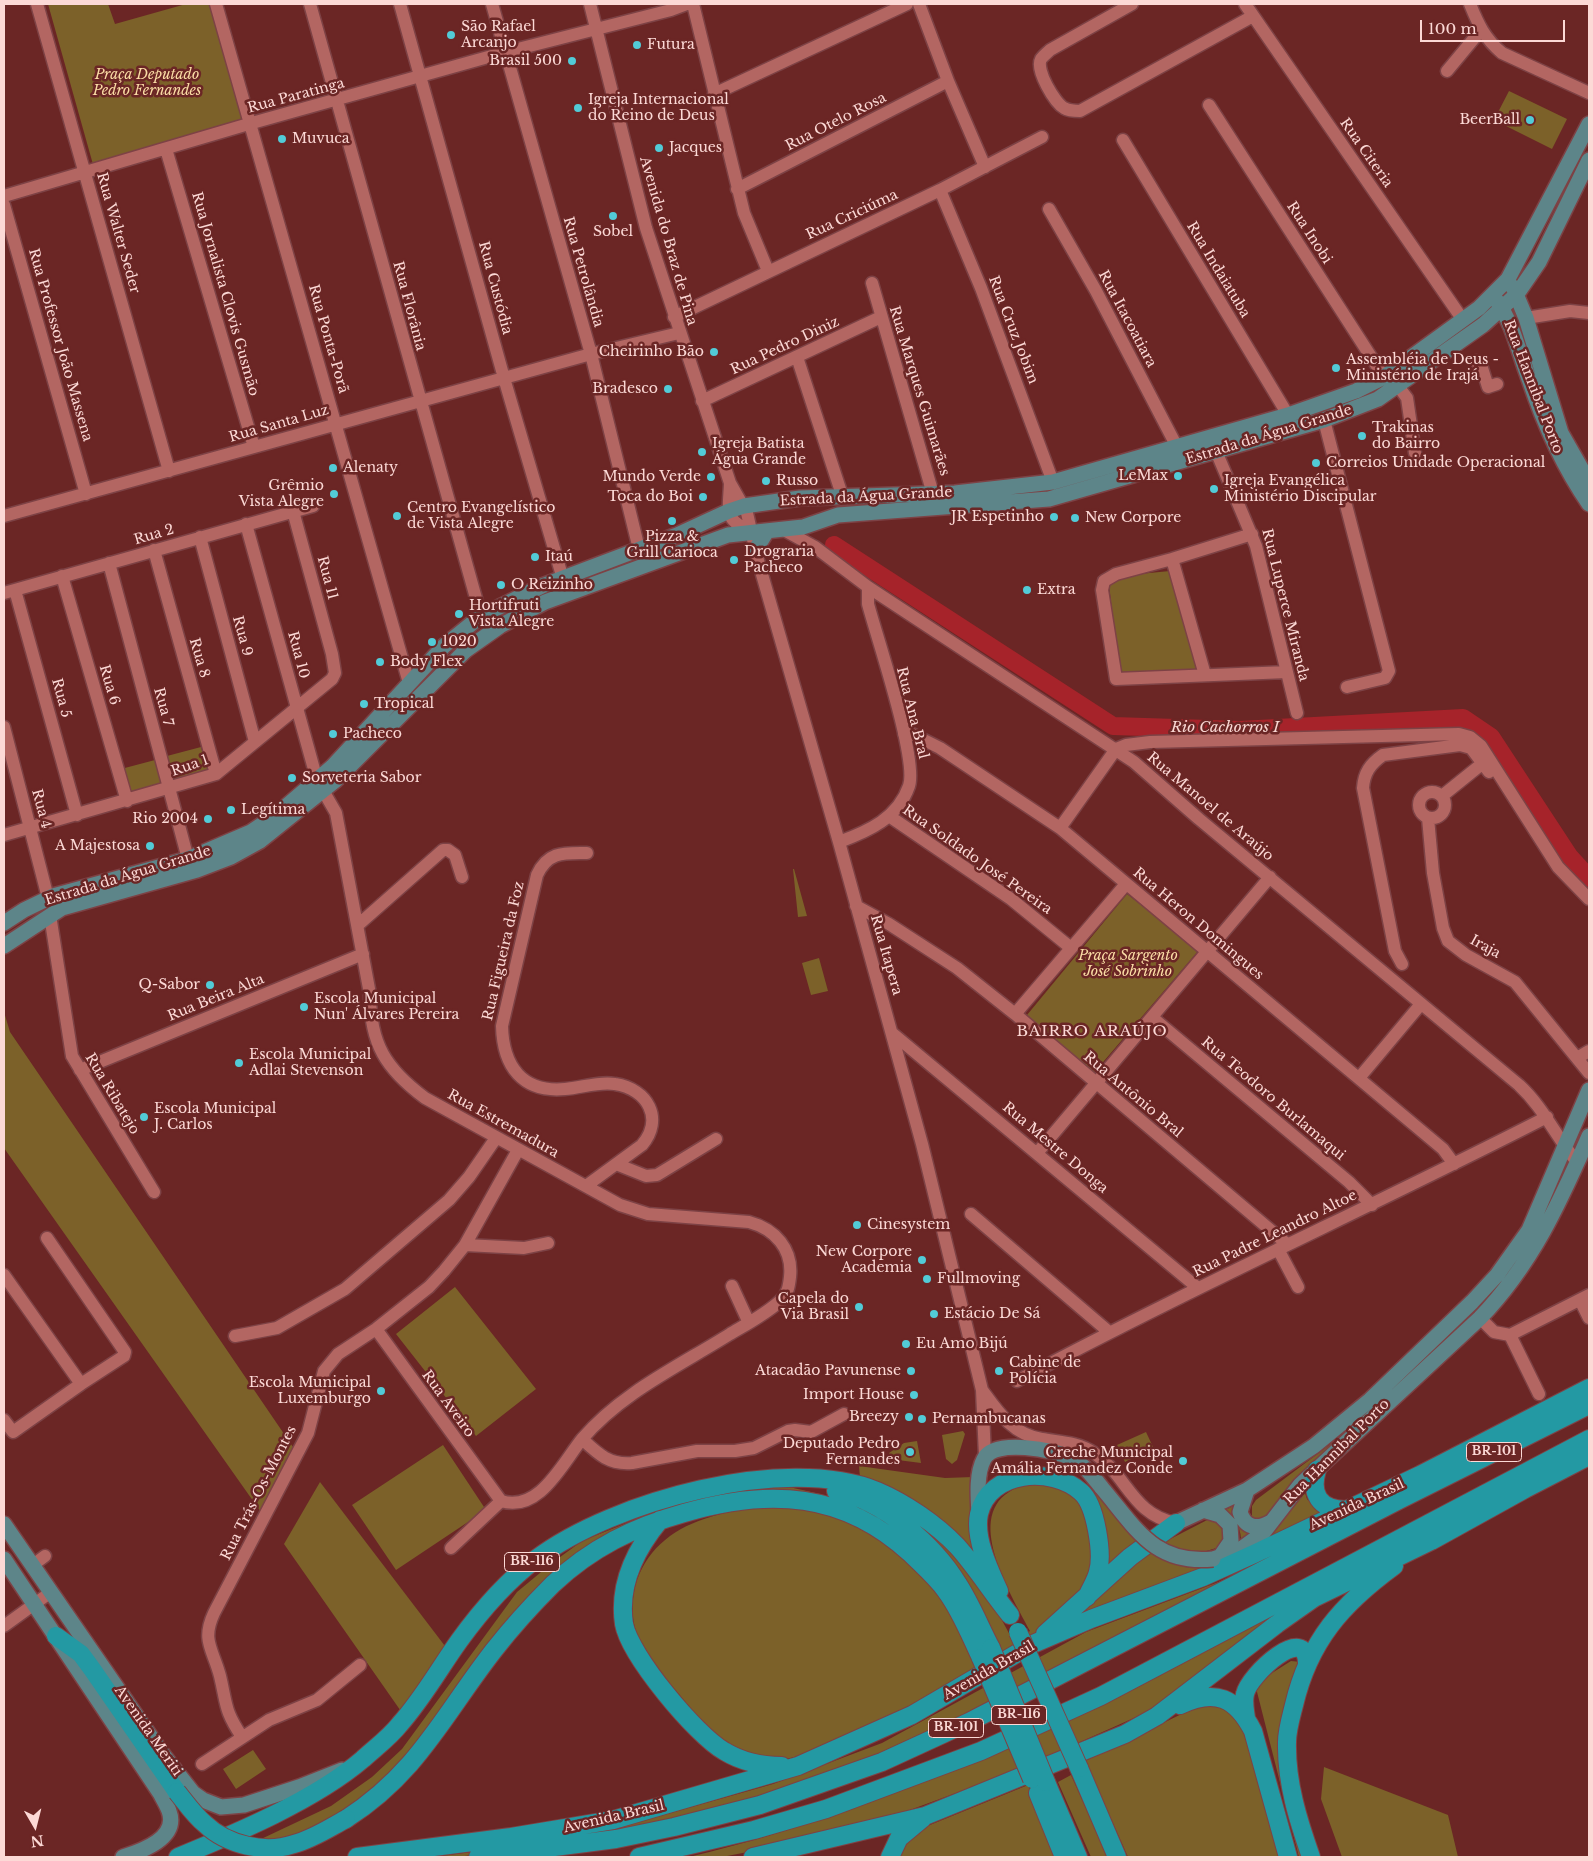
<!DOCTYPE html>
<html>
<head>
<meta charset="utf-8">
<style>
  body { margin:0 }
  #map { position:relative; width:1593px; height:1861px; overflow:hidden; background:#6b2625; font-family:"Libre Baskerville",serif }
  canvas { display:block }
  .frame { position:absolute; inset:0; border:5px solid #fcd9d6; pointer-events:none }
  .north { position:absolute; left:10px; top:1801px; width:50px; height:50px; -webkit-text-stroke:4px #6b2625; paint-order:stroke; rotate:172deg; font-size:14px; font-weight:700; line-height:20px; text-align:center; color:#fcd9d6 }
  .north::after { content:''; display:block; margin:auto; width:18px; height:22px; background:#fcd9d6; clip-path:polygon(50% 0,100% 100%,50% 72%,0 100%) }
  .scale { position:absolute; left:1420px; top:20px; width:145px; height:22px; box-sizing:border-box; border:2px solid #fcd9d6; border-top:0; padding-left:6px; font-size:15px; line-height:18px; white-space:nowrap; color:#fcd9d6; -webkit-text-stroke:4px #6b2625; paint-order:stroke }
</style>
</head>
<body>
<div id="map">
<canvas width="1593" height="1861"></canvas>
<div class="frame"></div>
<div class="north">N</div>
<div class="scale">100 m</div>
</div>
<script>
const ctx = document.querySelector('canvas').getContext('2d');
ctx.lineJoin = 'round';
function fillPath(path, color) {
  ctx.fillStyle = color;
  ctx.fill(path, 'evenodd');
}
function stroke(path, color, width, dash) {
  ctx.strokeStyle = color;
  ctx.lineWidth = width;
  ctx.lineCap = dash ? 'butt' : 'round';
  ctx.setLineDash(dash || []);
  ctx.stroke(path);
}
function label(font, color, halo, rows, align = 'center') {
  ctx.font = font + ' "Libre Baskerville",serif';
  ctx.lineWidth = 5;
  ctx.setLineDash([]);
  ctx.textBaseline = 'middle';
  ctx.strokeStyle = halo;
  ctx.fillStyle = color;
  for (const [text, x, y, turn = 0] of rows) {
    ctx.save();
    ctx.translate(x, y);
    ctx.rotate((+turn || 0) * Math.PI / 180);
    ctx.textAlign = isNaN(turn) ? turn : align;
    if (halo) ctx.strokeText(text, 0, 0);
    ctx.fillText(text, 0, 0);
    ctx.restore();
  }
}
const green = new Path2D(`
  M48,4H108L115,24L186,4H215L248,121L94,168Z
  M1509,91L1567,119L1552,149L1494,120Z
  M1170,571L1200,672L1120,677L1108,577Z
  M201,747L208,772L174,781L167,756Z
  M155,760L162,785L128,794L121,769Z
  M793,869H794L807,916L798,917Z
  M1127,894L1199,950L1092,1075L1027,1015Z
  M819,958L828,991L811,995L802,963Z
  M4,1012L10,1032L295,1450L263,1515L4,1148Z
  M455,1287L536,1389L476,1436L396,1334Z
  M963,1431L965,1434L957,1460L952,1464L946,1459L942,1435Z
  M1146,1432L1154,1449L1125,1462L1117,1445Z
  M1336,1440L1261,1523L1252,1518V1506L1256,1500Z
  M917,1441L921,1463L890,1459L889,1453L904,1443Z
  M443,1445L486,1510L396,1570L352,1505Z
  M859,1466L945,1478L973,1477L980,1560L860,1478Z
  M1037,1481C1064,1485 1089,1496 1094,1525C1097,1544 1102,1566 1093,1584C1068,1636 832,1763 772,1760C729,1758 703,1724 678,1693C650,1660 624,1634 635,1587C644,1552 671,1530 704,1519C788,1491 861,1510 921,1575C933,1588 947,1602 955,1617C962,1631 967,1647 974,1661L986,1655C973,1626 959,1599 939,1574C892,1514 807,1481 731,1496C713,1499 696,1505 679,1511C651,1520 621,1528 596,1544C587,1551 578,1560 570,1567C501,1625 455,1703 400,1774C363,1809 312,1840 259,1840L331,1806L372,1777L402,1749L517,1592L552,1563L582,1541L684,1500L761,1487H789L820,1494L866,1510L888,1522L913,1541L942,1571L968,1608L989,1655L999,1648C983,1612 967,1575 939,1546C916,1522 886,1507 857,1491C872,1497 889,1502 903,1511C954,1541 987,1589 1013,1641L1030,1631C1013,1598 964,1520 1009,1492C1017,1486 1028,1484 1037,1481Z
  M320,1482L448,1650L405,1717L284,1544Z
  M1091,1482L1138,1542L1103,1576L1101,1525Z
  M1303,1487L1307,1499L1321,1514L1265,1542L1273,1533Z
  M1239,1503L1258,1534L1241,1544C1242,1530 1236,1519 1225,1510Z
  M1213,1517L1225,1529L1223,1546L1203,1552H1192L1184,1567L1209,1568L1065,1626L1147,1551Z
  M1245,1572L959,1721L778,1797L607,1838L457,1857H433L548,1842L617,1828L773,1784L882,1743L1086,1632Z
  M1312,1596L1145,1713L1013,1772L899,1814L799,1842L722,1857H689C910,1805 1111,1698 1312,1596Z
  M1291,1661L1301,1662L1281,1734L1306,1857H1299L1256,1688L1264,1678Z
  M1218,1704L1242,1719L1282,1857H1128L1085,1761L1196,1707Z
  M253,1750L266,1769L236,1789L223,1769Z
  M1324,1767L1448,1815L1458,1857H1342L1321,1799Z
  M1071,1775L1108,1857H1091L1058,1782Z
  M1028,1785L1057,1857H897L906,1842L925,1827Z`);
const river = new Path2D(`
  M834,545L1113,726L1240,730L1463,718L1491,737L1569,856L1589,878`);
const minor = new Path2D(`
  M37,4L169,471
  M216,4L409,683
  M310,4L481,616
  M400,4L504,378L563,579
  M492,4L591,354L639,549
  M590,4L646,228L730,483L747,513L757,557L839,842L922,1144L982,1390L985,1456
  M693,4L744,213L768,271
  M919,4L948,81L985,167
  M1132,4L1050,50C1048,52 1043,56 1041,59C1035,70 1055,103 1064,108C1069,111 1074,111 1080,111L1253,16
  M1245,4L1463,320
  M1470,4C1478,24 1485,39 1502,53L1589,93
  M1447,71L1481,30
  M714,94L907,4
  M1209,105L1384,377
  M1123,140L1288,415
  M166,149L254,447
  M737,189L948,81
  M940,190L981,288L1053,482
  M4,196L252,123L506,52L671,10L687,4
  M4,205L86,494
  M1049,209L1096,291L1176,445
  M872,283L935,501
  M674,317L940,190L1042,137
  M1526,318L1570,311L1589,313
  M797,357L842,495
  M1476,361L1482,368L1488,387L1497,384
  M1398,386L1407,398L1415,453
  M702,401L881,317
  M1324,420L1389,671L1385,678L1347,687
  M1216,451L1256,546L1297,713
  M730,483C729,510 723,521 752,531
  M4,516L591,354L679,333
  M246,524L317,780L336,813L370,994C370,1044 386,1069 425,1098L620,1205L648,1214L749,1222C775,1229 793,1249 790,1277C789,1286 788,1294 780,1301C766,1314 747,1324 730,1334C679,1366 621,1393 582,1439C598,1454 609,1465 632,1463L697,1451H735L754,1448L788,1431L795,1430L811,1432L844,1414
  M784,530L815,547L868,587L1134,762L1199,819L1519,1085C1544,1108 1556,1137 1577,1162
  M1252,534L1172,559L1116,574L1104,581L1102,590L1116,679L1287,672
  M200,537L255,742
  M154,550L216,774
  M1172,559L1205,675
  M109,563L188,859
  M62,576L127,801
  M15,590L77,815
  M4,593L313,506
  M4,727L48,898
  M904,734H912L940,748L1060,828L1443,1149L1454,1164
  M1419 805a13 13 0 1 1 26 0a13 13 0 1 1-26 0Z
  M1442,796L1483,763
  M889,816L1011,899L1071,948
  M1428,818L1433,873L1443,928L1448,941L1466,955L1515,982L1589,1073
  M1060,828L1116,749L1126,745L1150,742L1459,734L1470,737L1481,746L1558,867L1589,899
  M4,835L216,774L332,679L335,673L332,654L293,511
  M839,842C869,831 898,818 909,786C918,759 877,638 868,604V587
  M856,906L889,924L957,968L1015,1014L1287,1244
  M50,915L72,1056L154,1192
  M358,925L443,850H448L455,855L462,877
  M1402,964L1395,951L1363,788C1364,773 1370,764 1383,755L1460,745L1471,748L1489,772
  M1015,1014L1126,884
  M1153,1018L1349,1182L1372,1205
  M892,1033L1198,1288
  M1577,1058L1589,1051
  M80,1070L363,954
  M1359,1078L1421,1004
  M1038,1152L1270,877
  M616,1164L646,1176L657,1175L716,1139
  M586,1186L642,1145C664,1119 648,1089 615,1084C599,1081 581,1088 565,1089C522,1093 503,1066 502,1026L537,875C548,851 564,853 587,853
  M971,1214L1109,1332
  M47,1238L125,1352L124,1356L81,1384
  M465,1245L524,1248L548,1243
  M1278,1249L1298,1287
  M4,1275L81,1384L13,1432L4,1420
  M732,1286L749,1323
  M1580,1300L1589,1318
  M1480,1318L1494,1332L1510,1335L1589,1295
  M376,1329L501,1501C539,1513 562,1464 582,1439
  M1510,1335L1539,1394
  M235,1336L277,1328L345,1289L449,1200L469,1177L496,1138
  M1017,1381C1191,1288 1371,1207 1547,1117
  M982,1390C998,1412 1013,1435 1042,1439C1060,1442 1078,1442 1094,1453C1127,1475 1132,1515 1176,1523
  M451,1548L501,1501
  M33,1565L45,1556
  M4,1626L51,1592
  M242,1737C224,1710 227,1705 220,1676C213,1649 201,1641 214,1613L308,1433L324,1371L338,1354L376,1329L429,1287L444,1271L465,1245L518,1150
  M202,1764L269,1720L317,1700L360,1665`);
const major = new Path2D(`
  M1513,287L1526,318L1561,433L1589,482
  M1497,301C1513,324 1519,353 1529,379C1544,424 1562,465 1589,504
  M756,549L767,531
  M4,923L24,910L53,896L188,859L251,832L276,815L332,767L444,646L481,616L542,586L677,535L729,511L744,506L800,498L955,493L1053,482L1288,415L1356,391L1384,377L1479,308L1508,279L1589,124
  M4,946L62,908L197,870L231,857L260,841L336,780L466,650L500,626L545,602L728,535L803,527L838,515L1049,499L1324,420L1378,399L1483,325L1517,294L1539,262L1589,160
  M1247,1490L1240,1512C1245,1528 1257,1530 1271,1522
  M1203,1510L1220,1515L1230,1525L1231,1541L1220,1557
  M979,1513C978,1497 976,1474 984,1459C994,1438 1055,1450 1072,1458C1085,1465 1093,1477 1102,1488
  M1176,1523L1247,1490L1314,1446L1370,1400L1472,1302L1497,1275L1529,1230L1589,1090
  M4,1524L164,1756L193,1793L203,1800L221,1807L244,1805L299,1787L342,1770
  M4,1559L160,1793C163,1799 167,1805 169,1811C179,1838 142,1851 123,1857
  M1213,1559L1241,1549L1263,1533L1300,1485L1480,1318C1532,1264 1559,1204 1589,1136`);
const highway = new Path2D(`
  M1317,1470C1310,1494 1319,1509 1345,1510
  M836,1491C883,1501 933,1543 958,1584C971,1604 980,1627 991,1648
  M660,1520C635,1550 618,1584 624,1624C630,1656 696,1735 724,1751C742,1762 761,1766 782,1766
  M999,1591C989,1569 974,1538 979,1514C989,1470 1052,1466 1081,1492C1096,1505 1103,1554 1098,1572C1096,1581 1090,1589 1087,1597
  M1045,1634L1130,1557L1176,1523
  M56,1636L81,1654L92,1669L177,1792
  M1180,1705C1216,1688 1236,1698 1253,1731L1288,1857
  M1246,1718C1245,1710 1243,1702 1245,1694C1249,1675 1307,1621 1307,1664
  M1079,1768L1117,1857
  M1046,1782L1078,1857
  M1038,1793L1064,1857
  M346,1819C418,1773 444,1714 494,1650C512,1627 532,1605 553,1584C591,1548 634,1527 684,1513C769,1488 844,1492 911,1554C923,1566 936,1577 946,1591C961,1611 970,1635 981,1658
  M178,1857C237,1833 315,1800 363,1759C375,1748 390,1737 400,1724C423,1698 439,1669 459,1641C480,1612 508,1580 536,1559C613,1501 785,1454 877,1491C905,1503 936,1524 957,1546C976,1567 992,1593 1010,1615
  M357,1857L511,1837L613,1820L798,1766L912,1715L1033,1644L1091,1619L1203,1577L1254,1554L1420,1475L1589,1388
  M478,1857L616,1839L674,1827L760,1805L882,1762L969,1722L1399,1500L1589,1405
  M639,1857L754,1830L826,1809L981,1751L1101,1696L1589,1439
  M753,1857L925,1816L1125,1734L1157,1716L1277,1624L1314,1598L1431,1541L1525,1489L1589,1456
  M890,1857L899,1838L923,1818
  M1311,1857C1298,1820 1286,1782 1287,1742C1287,1730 1291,1717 1294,1705C1309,1641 1342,1604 1394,1566`);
const majorBridge = new Path2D(`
  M1102,1488C1136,1528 1154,1565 1213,1559`);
const highwayBridge = new Path2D(`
  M1018,1632L1079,1768
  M991,1648L1046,1782
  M981,1658L1032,1779
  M177,1792C186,1803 194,1815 205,1824C227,1845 265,1854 294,1844C313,1839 329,1828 346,1819`);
const markers = [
  [451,35,5,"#52cbd7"],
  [637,45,5,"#52cbd7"],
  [572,61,5,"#52cbd7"],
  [578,108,5,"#52cbd7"],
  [1530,120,5,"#52cbd7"],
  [282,139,5,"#52cbd7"],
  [659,148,5,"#52cbd7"],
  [613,216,5,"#52cbd7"],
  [714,352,5,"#52cbd7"],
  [1336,368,5,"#52cbd7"],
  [668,389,5,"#52cbd7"],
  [1362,436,5,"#52cbd7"],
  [702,452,5,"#52cbd7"],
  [1316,463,5,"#52cbd7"],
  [333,468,5,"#52cbd7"],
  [1178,476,5,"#52cbd7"],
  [711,477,5,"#52cbd7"],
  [766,481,5,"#52cbd7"],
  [1214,489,5,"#52cbd7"],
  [334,494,5,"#52cbd7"],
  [703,497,5,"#52cbd7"],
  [397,516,5,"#52cbd7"],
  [1054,517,5,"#52cbd7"],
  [1075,518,5,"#52cbd7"],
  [672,521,5,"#52cbd7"],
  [535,557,5,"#52cbd7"],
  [734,560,5,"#52cbd7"],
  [501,585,5,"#52cbd7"],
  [1027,590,5,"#52cbd7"],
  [459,614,5,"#52cbd7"],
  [432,642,5,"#52cbd7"],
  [380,662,5,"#52cbd7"],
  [364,704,5,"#52cbd7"],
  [333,734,5,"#52cbd7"],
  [292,778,5,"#52cbd7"],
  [231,810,5,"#52cbd7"],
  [208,819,5,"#52cbd7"],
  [150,846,5,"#52cbd7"],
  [210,985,5,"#52cbd7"],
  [304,1007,5,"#52cbd7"],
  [239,1063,5,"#52cbd7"],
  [144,1117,5,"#52cbd7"],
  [857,1225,5,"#52cbd7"],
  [922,1260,5,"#52cbd7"],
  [927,1279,5,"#52cbd7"],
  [859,1307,5,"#52cbd7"],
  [934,1314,5,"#52cbd7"],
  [906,1344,5,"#52cbd7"],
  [911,1371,5,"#52cbd7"],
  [999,1371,5,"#52cbd7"],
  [381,1391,5,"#52cbd7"],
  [914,1395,5,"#52cbd7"],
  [909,1417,5,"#52cbd7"],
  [922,1419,5,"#52cbd7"],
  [910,1452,5,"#52cbd7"],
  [1183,1461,5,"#52cbd7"]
];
const shields = [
  [1494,1452,55],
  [532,1562,55],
  [1019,1715,55],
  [956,1728,55]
];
const shieldNames = [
  ["BR-101",1494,1452],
  ["BR-116",532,1562],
  ["BR-116",1019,1715],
  ["BR-101",956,1728]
];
const poiNames = [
  ["São Rafael",461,27],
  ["Arcanjo",461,43],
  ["Futura",647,45],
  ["Brasil 500",562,61,"right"],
  ["Igreja Internacional",588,100],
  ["do Reino de Deus",588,116],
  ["BeerBall",1520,120,"right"],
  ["Muvuca",292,139],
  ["Jacques",669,148],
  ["Sobel",613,232,"center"],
  ["Cheirinho Bão",704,352,"right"],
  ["Assembléia de Deus -",1346,360],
  ["Ministério de Irajá",1346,376],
  ["Bradesco",658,389,"right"],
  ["Trakinas",1372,428],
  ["do Bairro",1372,444],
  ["Igreja Batista",712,444],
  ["Água Grande",712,460],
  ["Correios Unidade Operacional",1326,463],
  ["Alenaty",343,468],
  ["LeMax",1168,476,"right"],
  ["Mundo Verde",701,477,"right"],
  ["Russo",776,481],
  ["Igreja Evangélica",1224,481],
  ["Ministério Discipular",1224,497],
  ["Grêmio",324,486,"right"],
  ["Vista Alegre",324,502,"right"],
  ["Toca do Boi",693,497,"right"],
  ["Centro Evangelístico",407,508],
  ["de Vista Alegre",407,524],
  ["JR Espetinho",1044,517,"right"],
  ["New Corpore",1085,518],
  ["Pizza &",672,537,"center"],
  ["Grill Carioca",672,553,"center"],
  ["Drograria",744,552],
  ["Pacheco",744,568],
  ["Itaú",545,557],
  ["O Reizinho",511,585],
  ["Extra",1037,590],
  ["Hortifruti",469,606],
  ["Vista Alegre",469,622],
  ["1020",442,642],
  ["Body Flex",390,662],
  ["Tropical",374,704],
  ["Pacheco",343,734],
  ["Sorveteria Sabor",302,778],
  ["Legítima",241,810],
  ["Rio 2004",198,819,"right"],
  ["A Majestosa",140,846,"right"],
  ["Q-Sabor",200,985,"right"],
  ["Escola Municipal",314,999],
  ["Nun' Álvares Pereira",314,1015],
  ["Escola Municipal",249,1055],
  ["Adlai Stevenson",249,1071],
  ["Escola Municipal",154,1109],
  ["J. Carlos",154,1125],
  ["Cinesystem",867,1225],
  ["New Corpore",912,1252,"right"],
  ["Academia",912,1268,"right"],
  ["Fullmoving",937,1279],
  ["Capela do",849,1299,"right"],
  ["Via Brasil",849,1315,"right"],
  ["Estácio De Sá",944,1314],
  ["Eu Amo Bijú",916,1344],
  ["Cabine de",1009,1363],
  ["Polícia",1009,1379],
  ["Atacadão Pavunense",901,1371,"right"],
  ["Escola Municipal",371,1383,"right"],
  ["Luxemburgo",371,1399,"right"],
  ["Import House",904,1395,"right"],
  ["Breezy",899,1417,"right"],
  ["Pernambucanas",932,1419],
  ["Deputado Pedro",900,1444,"right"],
  ["Fernandes",900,1460,"right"],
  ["Creche Municipal",1173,1453,"right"],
  ["Amália Fernandez Conde",1173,1469,"right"]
];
const parkNames = [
  ["Praça Deputado",147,75],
  ["Pedro Fernandes",147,91],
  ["Praça Sargento",1128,956],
  ["José Sobrinho",1128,972]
];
const streetNames = [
  ["Rua Paratinga",296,96,-15],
  ["Rua Otelo Rosa",836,122,-27],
  ["Rua Citeria",1366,153,55],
  ["Rua Criciúma",852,215,-25],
  ["Rua Walter Seder",118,233,74],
  ["Rua Inobi",1309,233,57],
  ["Avenida do Braz de Pina",668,241,74],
  ["Rua Indaiatuba",1218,270,59],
  ["Rua Petrolândia",583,272,74],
  ["Rua Custódia",495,288,75],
  ["Rua Jornalista Clovis Gusmão",225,294,74],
  ["Rua Florânia",409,306,75],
  ["Rua Itacoatiara",1127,319,62],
  ["Rua Cruz Jobim",1013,330,69],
  ["Rua Ponta-Porã",328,339,74],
  ["Rua Professor João Massena",60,345,74],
  ["Rua Pedro Diniz",785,346,-25],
  ["Rua Hannibal Porto",1533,387,69],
  ["Rua Marques Guimarães",919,391,73],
  ["Rua Santa Luz",279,424,-16],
  ["Estrada da Água Grande",1269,435,-17],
  ["Estrada da Água Grande",866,497,-3],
  ["Rua 2",154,535,-16],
  ["Rua 11",327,578,75],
  ["Rua Luperce Miranda",1285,605,76],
  ["Rua 9",242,636,75],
  ["Rua 10",298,655,75],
  ["Rua 8",199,658,74],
  ["Rua 6",109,685,74],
  ["Rua 5",61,698,75],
  ["Rua 7",163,707,75],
  ["Rua Ana Bral",912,713,76],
  ["Rua 1",190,766,-19],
  ["Rua Manoel de Araújo",1210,807,40],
  ["Rua 4",41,809,75],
  ["Rua Soldado José Pereira",977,860,35],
  ["Estrada da Água Grande",128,876,-17],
  ["Rua Heron Domingues",1198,924,40],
  ["Iraja",1485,947,29],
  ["Rua Figueira da Foz",504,951,-77],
  ["Rua Itapera",886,955,74],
  ["Rua Beira Alta",216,998,-22],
  ["Rua Ribatejo",112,1094,59],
  ["Rua Antônio Bral",1133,1095,40],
  ["Rua Teodoro Burlamaqui",1273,1099,40],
  ["Rua Estremadura",503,1124,29],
  ["Rua Mestre Donga",1055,1148,40],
  ["Rua Padre Leandro Altoe",1275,1234,-26],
  ["Rua Aveiro",448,1404,54],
  ["Rua Hannibal Porto",1337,1452,-45],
  ["Rua Trás-Os-Montes",259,1493,-63],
  ["Avenida Brasil",1357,1505,-25],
  ["Avenida Brasil",989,1671,-30],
  ["Avenida Meriti",148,1731,55],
  ["Avenida Brasil",614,1817,-13]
];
const waterNames = [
  ["Rio Cachorros I",1225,728]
];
const neighbourhoodNames = [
  ["BAIRRO ARAÚJO",1092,1032]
];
fillPath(green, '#7c6129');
stroke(river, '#a6232a', 18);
stroke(minor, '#7d4245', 15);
stroke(major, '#7d4245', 18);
stroke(highway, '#7d4245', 20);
stroke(minor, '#b36662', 12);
stroke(major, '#5d8589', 15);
stroke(highway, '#2399a3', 18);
stroke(majorBridge, '#7d4245', 18, []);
stroke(highwayBridge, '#7d4245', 20, []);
stroke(majorBridge, '#5d8589', 15);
stroke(highwayBridge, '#2399a3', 18);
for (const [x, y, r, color] of markers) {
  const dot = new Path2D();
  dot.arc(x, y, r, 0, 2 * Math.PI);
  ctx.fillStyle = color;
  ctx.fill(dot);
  stroke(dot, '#6b2625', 2);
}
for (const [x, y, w] of shields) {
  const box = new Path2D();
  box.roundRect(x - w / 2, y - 9.5, w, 19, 4);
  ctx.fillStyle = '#6b2625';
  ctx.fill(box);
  stroke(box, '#fcd9d6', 1);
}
label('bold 12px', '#fcd9d6', null, shieldNames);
label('14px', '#fcd9d6', '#6b2625', poiNames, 'left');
label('italic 14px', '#fadda5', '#6b2625', parkNames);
label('14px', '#fcd9d6', '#6b2625', streetNames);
label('italic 15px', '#f9d7d3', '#6b2625', waterNames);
ctx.letterSpacing = '1px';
label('15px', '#fcd9d6', '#6b2625', neighbourhoodNames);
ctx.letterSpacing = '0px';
</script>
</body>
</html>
